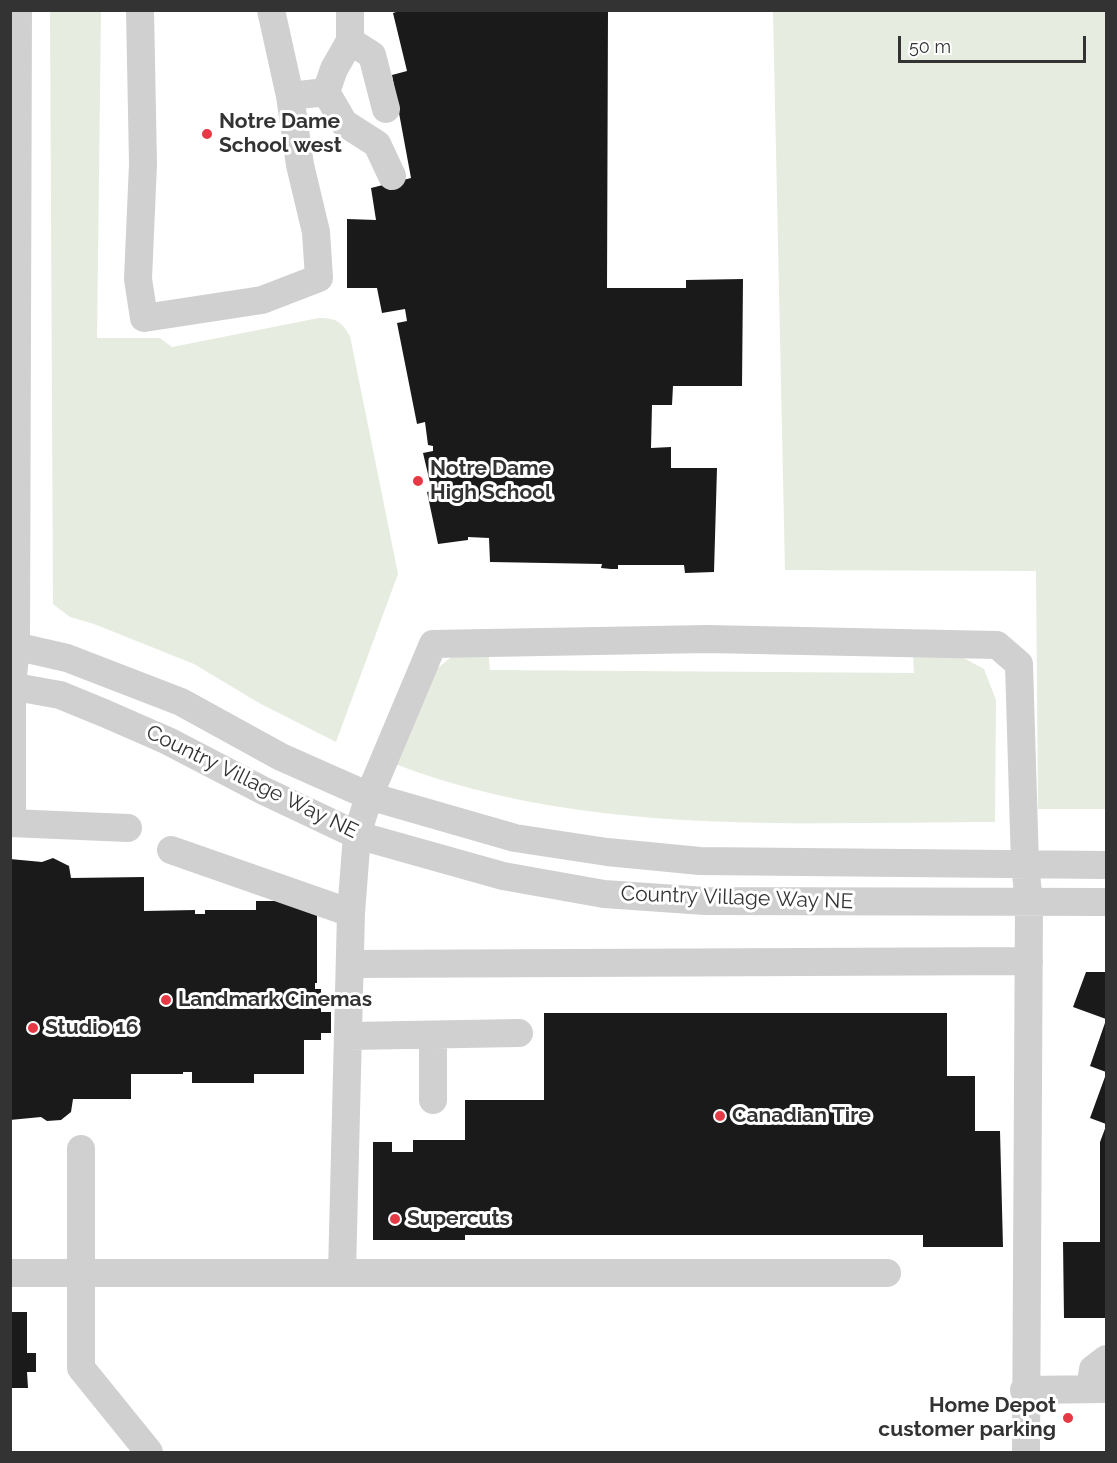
<!DOCTYPE html>
<html>
<head>
<meta charset="utf-8">
<style>
  body { margin:0 }
  #map { position:relative; width:1117px; height:1463px; overflow:hidden; background:#fff; font-family:Raleway,sans-serif }
  canvas { display:block }
  .frame { position:absolute; inset:0; border:12px solid #333; pointer-events:none }
  .scale { position:absolute; left:898px; top:36px; width:188px; height:27px; box-sizing:border-box; border:3px solid #333; border-top:0; padding-left:8px; font-size:18px; line-height:21px; white-space:nowrap; color:#333; -webkit-text-stroke:4px #fff; paint-order:stroke }
</style>
</head>
<body>
<div id="map">
<canvas width="1117" height="1463"></canvas>
<div class="frame"></div>
<div class="scale">50 m</div>
</div>
<script>
const ctx = document.querySelector('canvas').getContext('2d');
ctx.lineJoin = 'round';
function fillPath(path, color) {
  ctx.fillStyle = color;
  ctx.fill(path, 'evenodd');
}
function stroke(path, color, width, dash) {
  ctx.strokeStyle = color;
  ctx.lineWidth = width;
  ctx.lineCap = dash ? 'butt' : 'round';
  ctx.setLineDash(dash || []);
  ctx.stroke(path);
}
function label(font, color, halo, rows, align = 'center') {
  ctx.font = font + ' Raleway,sans-serif';
  ctx.lineWidth = 6;
  ctx.setLineDash([]);
  ctx.textBaseline = 'middle';
  ctx.strokeStyle = halo;
  ctx.fillStyle = color;
  for (const [text, x, y, turn = 0] of rows) {
    ctx.save();
    ctx.translate(x, y);
    ctx.rotate((+turn || 0) * Math.PI / 180);
    ctx.textAlign = isNaN(turn) ? turn : align;
    if (halo) ctx.strokeText(text, 0, 0);
    ctx.fillText(text, 0, 0);
    ctx.restore();
  }
}
const green = new Path2D(`
  M50,11H101L97,338H160L172,347L319,318C336,318 341,321 350,336L398,574L336,742L259,703L194,664L94,624L70,617L53,604Z
  M773,11H1106V809H1038L1036,571L785,570Z
  M488,649L490,670L914,673L913,656H960L984,669L996,700L995,822C794,822 586,837 395,764L430,674L459,651Z`);
const building = new Path2D(`
  M402,10H608L607,288H686V280L743,279L742,386H673L672,405H652L651,448L671,447V468H717L714,572L685,573L684,565H618V569H611L601,568L602,564L490,562L489,538L468,537V540L438,544L427,492L432,491L423,453L433,451V446L428,445L425,422L417,424L397,323L407,321L405,309L382,313L377,288H347V219L376,220L371,188L411,178L392,75L407,71L393,13Z
  M53,858L69,866L71,878L144,877V911L195,910V914H205V910H256V901H317V983H315V989H321V1012H331V1033H321V1040H304V1074H254V1083H192V1072H183V1074H131V1099H73L71,1112L61,1120L47,1121L41,1117L10,1120V859L42,862Z
  M1086,972H1106V1019L1073,1007Z
  M544,1013H947V1076H975V1131H1000L1003,1247H923V1235H465V1240H373V1142H392V1152H413V1140H465V1100H544Z
  M1106,1020V1072L1090,1066Z
  M1106,1074V1124L1090,1118Z
  M1106,1126V1318H1064L1063,1242H1100V1142Z
  M10,1312H27V1353H36V1372H27L28,1388H10Z`);
const minor = new Path2D(`
  M140,10L143,164L138,279L144,318L262,300L319,278L316,232L300,165L290,96L271,10
  M350,41L372,55L386,109
  M326,92L334,69L350,41V10
  M290,96L326,92L344,123L377,144L392,176
  M10,645L67,658L181,702L281,757L369,796L515,838L607,852L700,861L1106,865
  M10,686L60,695L104,713L168,741L262,790L357,835L503,876L604,894L705,901L1106,902
  M10,823L128,828
  M12,823V686L16,646L18,10
  M171,850L351,913
  M350,964L1029,961
  M433,1035V1100
  M350,1036L519,1033
  M81,1149V1368L149,1452
  M10,1273H887
  M342,1273L351,913L357,835L369,796L433,644L707,639L997,645L1019,664L1025,865L1029,902L1026,1452
  M1090,1389L1093,1369L1106,1359
  M1024,1390L1106,1389`);
const markers = [
  [207,134,6,"#e63946"],
  [418,481,6,"#e63946"],
  [166,1000,6,"#e63946"],
  [33,1028,6,"#e63946"],
  [720,1116,6,"#e63946"],
  [395,1219,6,"#e63946"],
  [1068,1418,6,"#e63946"]
];
const poiNames = [
  ["Notre Dame",219,122],
  ["School west",219,146],
  ["Notre Dame",430,469],
  ["High School",430,493],
  ["Landmark Cinemas",178,1000],
  ["Studio 16",45,1028],
  ["Canadian Tire",732,1116],
  ["Supercuts",407,1219],
  ["Home Depot",1056,1406,"right"],
  ["customer parking",1056,1430,"right"]
];
const streetNames = [
  ["Country Village Way NE",252,782,26],
  ["Country Village Way NE",737,898,2]
];
fillPath(green, '#e6ecdf');
fillPath(building, '#1a1a1a');
stroke(minor, '#d0d0d0', 28);
for (const [x, y, r, color] of markers) {
  const dot = new Path2D();
  dot.arc(x, y, r, 0, 2 * Math.PI);
  ctx.fillStyle = color;
  ctx.fill(dot);
  stroke(dot, '#fff', 2);
}
label('bold 21px', '#333', '#fff', poiNames, 'left');
label('21px', '#333', '#fff', streetNames);
</script>
</body>
</html>
